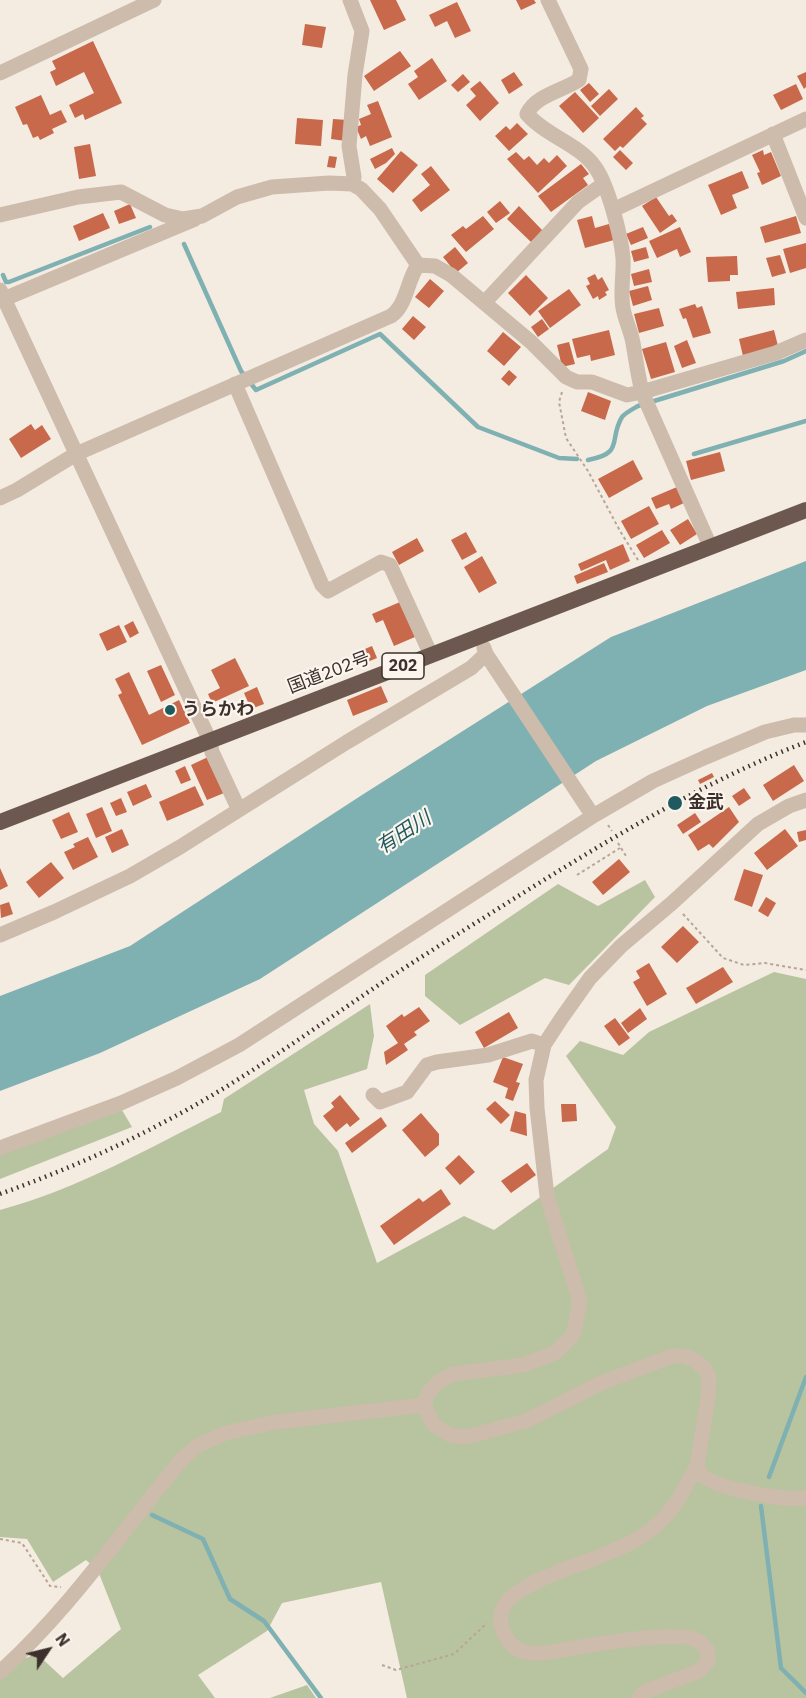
<!DOCTYPE html>
<html>
<head>
<meta charset="utf-8">
<style>
  body { margin:0 }
  #map { position:relative; width:806px; height:1698px; overflow:hidden; background:#f4ebe1; font-family:"IBM Plex Sans",sans-serif }
  canvas { display:block }
  .north { position:absolute; left:18px; top:1620px; width:60px; height:60px; -webkit-text-stroke:4px #fbf5ee; paint-order:stroke; rotate:55deg; font-size:16px; font-weight:700; line-height:24px; text-align:center; color:#3b302b }
  .north::after { content:''; display:block; margin:auto; width:21px; height:27px; background:#3b302b; clip-path:polygon(50% 0,100% 100%,50% 72%,0 100%) }
</style>
</head>
<body>
<div id="map">
<canvas width="806" height="1698"></canvas>
<div class="north">N</div>
</div>
<script>
const ctx = document.querySelector('canvas').getContext('2d');
ctx.lineJoin = 'round';
function fillPath(path, color) {
  ctx.fillStyle = color;
  ctx.fill(path, 'evenodd');
}
function stroke(path, color, width, dash) {
  ctx.strokeStyle = color;
  ctx.lineWidth = width;
  ctx.lineCap = dash ? 'butt' : 'round';
  ctx.setLineDash(dash || []);
  ctx.stroke(path);
}
function label(font, color, halo, rows, align = 'center') {
  ctx.font = font + ' "IBM Plex Sans","Noto Sans JP",sans-serif';
  ctx.lineWidth = 4.5;
  ctx.setLineDash([]);
  ctx.textBaseline = 'middle';
  ctx.strokeStyle = halo;
  ctx.fillStyle = color;
  for (const [text, x, y, turn = 0] of rows) {
    ctx.save();
    ctx.translate(x, y);
    ctx.rotate((+turn || 0) * Math.PI / 180);
    ctx.textAlign = isNaN(turn) ? turn : align;
    if (halo) ctx.strokeText(text, 0, 0);
    ctx.fillText(text, 0, 0);
    ctx.restore();
  }
}
const green = new Path2D(`
  M645,880L655,897L569,985L545,978L460,1025L425,996V975L558,884L598,906Z
  M774,972L806,979V1698H407L381,1582L282,1603L267,1631L198,1675L215,1698H0V1667L37,1654L63,1678L121,1629L98,1571L86,1560L53,1582L27,1539L0,1537V1210C78,1189 149,1148 221,1112L224,1099L370,1004L374,1036L367,1069L304,1090L314,1124L338,1151L377,1263L464,1216L494,1230L608,1149L616,1127L566,1056L580,1041L623,1055L649,1032Z
  M122,1110L132,1127L0,1179V1155Z
  M307,1685L316,1698H270Z`);
const water = new Path2D(`
  M806,561V670L707,706L596,761L260,979L100,1053L0,1091V996L130,946L362,795L611,637Z`);
const stream = new Path2D(`
  M184,244L241,371L256,390L380,334L478,427L559,458L577,459
  M3,275L6,282H9L150,227
  M694,454L806,421
  M588,460C625,453 608,440 622,417C625,413 633,409 638,406L784,361L806,351
  M769,1477L806,1377
  M761,1506L781,1668L806,1693
  M152,1515L203,1539L230,1599L264,1621L321,1698`);
const building = new Path2D(`
  M370,0H396L406,20L384,30Z
  M516,0H534L536,3L521,10Z
  M457,2L471,31L455,38L447,21L435,27L429,15Z
  M305,24L326,27L322,48L302,45Z
  M93,41L122,103L85,120L83,114L75,118L69,105L94,93L84,72L56,86L50,72L56,69L52,61Z
  M400,51L411,66L374,91L364,76Z
  M432,58L447,81L419,100L408,84L418,77L414,71Z
  M514,72L523,85L509,94L501,80Z
  M806,72V87L804,89L797,76Z
  M463,74L470,82L458,92L451,85Z
  M480,81L499,103L480,121L466,105L476,96L470,89Z
  M589,83L599,94L590,102L580,90Z
  M796,84L803,99L781,110L773,95Z
  M609,89L618,99L600,116L591,106Z
  M575,92L599,118L583,133L559,106Z
  M41,95L50,115L61,110L67,122L52,129L54,133L40,140L38,136L33,138L27,124L23,125L15,107Z
  M378,101L392,137L370,146L366,136L361,139L356,127L361,125L359,119L371,114L367,105Z
  M636,107L644,116L641,118L647,124L623,148L620,146L615,151L603,139Z
  M297,118L323,120L321,146L295,144Z
  M333,119L348,120L346,141L331,139Z
  M517,123L528,134L509,151L495,136L506,126L510,130Z
  M90,144L96,176L79,179L74,147Z
  M392,148L395,154L386,163L375,169L370,159Z
  M620,150L633,163L626,170L613,157Z
  M763,150L764,155L771,152L781,176L762,185L757,173L760,172L752,155Z
  M401,151L418,165L393,193L377,179Z
  M516,152L524,160L529,156L537,165L544,158L549,163L557,155L567,166L538,193L507,159Z
  M329,156L337,157L335,168L327,167Z
  M581,164L589,174L583,178L588,185L551,212L538,196Z
  M431,166L450,190L421,212L412,200L430,185L421,174Z
  M742,171L749,188L732,195L737,208L721,215L708,185Z
  M656,197L669,216L672,214L677,221L660,233L642,206Z
  M500,201L510,213L496,223L487,212Z
  M130,204L136,218L119,224L114,211Z
  M519,206L543,231L531,242L507,219Z
  M103,213L110,228L79,241L73,226Z
  M483,216L494,229L466,252L451,235L463,226L466,229Z
  M592,216L595,228L609,224L614,240L585,248L577,220Z
  M796,216L801,233L765,243L760,227Z
  M643,227L648,238L631,245L626,234Z
  M680,227L691,252L680,257L677,249L657,258L649,241Z
  M806,243V268L790,273L783,249Z
  M455,247L468,263L456,273L443,257Z
  M646,247L649,258L634,262L631,251Z
  M780,255L786,273L772,277L766,258Z
  M737,256L738,275H730V281L708,282L706,257Z
  M649,269L652,282L634,286L631,274Z
  M595,274L598,280L602,277L609,290L605,292L607,295L599,300L598,296L593,299L586,286L590,284L587,278Z
  M526,275L548,298L530,316L508,293Z
  M430,279L444,291L429,308L415,297Z
  M648,286L652,300L633,306L629,291Z
  M774,288L775,305L738,309L736,292Z
  M569,289L581,305L550,328L538,311Z
  M695,304L697,308L702,306L711,333L693,338L686,318L683,319L679,309Z
  M659,308L664,326L639,333L634,314Z
  M413,316L426,327L414,340L402,329Z
  M542,319L549,329L538,337L531,327Z
  M609,330L615,355L591,361L590,355L577,358L572,339Z
  M774,330L778,346L743,356L739,339Z
  M503,332L521,347L504,366L487,351Z
  M687,340L696,363L682,368L674,346Z
  M569,342L575,364L562,367L557,345Z
  M666,342L675,372L651,379L642,349Z
  M509,370L517,377L509,386L501,379Z
  M588,392L611,401L605,420L581,411Z
  M31,424L35,430L42,425L51,439L21,458L9,439Z
  M720,452L725,471L691,480L686,461Z
  M633,460L643,479L609,498L598,479Z
  M677,487L684,503L671,509L669,504L656,509L651,498Z
  M649,506L659,524L631,539L621,521Z
  M688,519L697,534L680,545L670,530Z
  M662,530L670,543L644,558L636,545Z
  M466,532L477,552L462,560L451,540Z
  M417,538L424,551L399,565L392,552Z
  M623,544L630,561L610,570L606,560L581,571L578,564Z
  M482,556L497,583L479,593L464,567Z
  M604,563L608,572L577,584L574,576Z
  M400,602L415,637L394,646L383,620L376,623L372,614Z
  M133,621L139,633L130,638L124,626Z
  M119,625L127,642L107,651L99,634Z
  M372,646L377,658L358,666L353,654Z
  M235,658L249,686L212,703L208,694L220,688L211,670Z
  M161,665L175,695L161,702L147,671Z
  M129,672L149,715L179,700L190,723L142,745L118,695L122,693L115,679Z
  M381,686L388,702L353,716L347,700Z
  M257,687L264,704L251,709L244,693Z
  M208,757L224,793L207,800L191,765Z
  M794,765L804,781L773,801L763,785Z
  M185,766L191,780L181,784L175,771Z
  M712,773L714,777L700,784L698,780Z
  M146,784L152,797L133,806L127,792Z
  M195,786L204,805L167,821L159,802Z
  M744,788L751,798L739,806L732,796Z
  M121,798L127,812L116,816L110,803Z
  M102,807L112,831L96,838L86,814Z
  M729,807L739,822L713,848L709,844L698,851L688,835Z
  M69,812L78,832L61,839L52,820Z
  M695,813L701,822L683,834L677,825Z
  M122,829L129,845L112,853L105,837Z
  M785,829L798,846L767,870L754,853Z
  M806,830V840L799,842L797,832Z
  M88,837L98,857L73,870L64,852L75,847L73,844Z
  M619,859L630,872L603,895L592,882Z
  M51,862L64,878L39,898L26,882Z
  M0,868L8,886L0,890Z
  M744,869L763,875L752,907L734,900Z
  M766,897L776,903L768,917L758,911Z
  M9,902L13,914L1,918L0,905Z
  M683,926L699,942L677,963L661,947Z
  M649,963L667,994L647,1006L633,982L640,978L636,971Z
  M723,967L733,982L696,1004L686,988Z
  M419,1007L430,1021L414,1032L417,1035L404,1044L408,1050L386,1065L384,1052L398,1043L386,1026L402,1014L404,1017Z
  M640,1008L647,1019L628,1033L621,1023Z
  M509,1012L518,1028L484,1048L475,1032Z
  M615,1018L630,1038L619,1046L604,1026Z
  M503,1057L523,1064L516,1082L520,1083L513,1101L505,1098L508,1088L493,1082Z
  M340,1095L360,1119L350,1127L347,1123L336,1132L323,1116L334,1107L331,1103Z
  M495,1101L510,1115L501,1124L486,1109Z
  M561,1104H576L577,1121L562,1122Z
  M515,1111L526,1114L527,1136L510,1131Z
  M421,1113L439,1134V1145L425,1157L402,1130Z
  M381,1117L387,1126L352,1153L345,1143Z
  M459,1155L475,1172L460,1185L445,1168Z
  M527,1163L536,1175L511,1193L501,1181Z
  M441,1189L451,1204L394,1245L380,1226L419,1198L423,1202Z`);
const path = new Path2D(`
  M562,392L559,402L566,438L588,471L620,531L638,560
  M608,825L612,831
  M618,843L626,856
  M577,875L620,848
  M683,914L723,958L744,965L765,963L806,970
  M0,1539L22,1543L50,1586L61,1587
  M382,1665L396,1670L454,1654L487,1623`);
const minor = new Path2D(`
  M350,0L362,31L355,75L349,146L354,177L352,184
  M548,0L581,69L579,80C562,91 536,95 527,114C546,136 579,144 595,167C608,185 621,235 623,258C624,275 620,291 623,308C625,320 631,331 633,343C636,360 638,376 642,392L710,546
  M0,73L154,0
  M773,134L806,218
  M613,210L806,119
  M0,215L78,197L121,192L165,215L183,219L202,216L237,197L272,187L329,183L352,184L361,189L380,209L418,265L435,266L451,275L531,342L566,377L577,382H592L627,395L642,392L776,353L806,340
  M0,290L210,741L212,752L239,810
  M4,299L195,219
  M485,302L578,202L602,185
  M235,384L322,585L328,591L381,562L390,565L431,655
  M0,498L17,490L76,454L391,316C407,305 407,280 418,265
  M484,648L486,654L593,816
  M806,800L789,806L758,824L672,903L621,946L590,978L561,1019L544,1045L536,1080L537,1108L547,1196L580,1302L573,1335L555,1353L523,1365L453,1374L437,1383L428,1393L424,1405L434,1425L450,1435L466,1437L526,1421L601,1383L672,1356H684L696,1361L705,1369L709,1377L708,1397L697,1466C698,1469 699,1472 701,1474C715,1489 786,1501 806,1498
  M0,935L54,912L130,876L180,847L347,742L471,668L486,654
  M373,1095L380,1102L407,1092L427,1065L437,1062L488,1055L532,1041L544,1045
  M0,1148L121,1103L177,1078L239,1045L593,816L653,781L706,757L765,732L794,725H806
  M0,1672C70,1609 123,1530 183,1458L197,1446L226,1433L276,1422L424,1405
  M639,1698L644,1692L699,1671L708,1661V1651C705,1648 702,1643 698,1641C678,1629 592,1645 567,1649C554,1651 535,1656 522,1651C508,1647 499,1628 501,1614C502,1609 506,1602 510,1598C545,1569 606,1561 645,1534C670,1518 683,1492 697,1466`);
const trunk = new Path2D(`
  M0,822L806,510`);
const rail = new Path2D(`
  M0,1194C58,1173 112,1150 166,1121C239,1083 306,1034 374,988C417,959 463,931 507,903C603,843 700,783 806,742`);
const markers = [
  [170,710,6,"#1f5a5e"],
  [675,803,8,"#1f5a5e"]
];
const shields = [
  [403,666,42]
];
const shieldNames = [
  ["202",403,666]
];
const streetNames = [
  ["国道202号",329,673,-21]
];
const poiNames = [
  ["うらかわ",182,710],
  ["金武",688,803]
];
const waterNames = [
  ["有田川",404,833,-33]
];
fillPath(green, '#b8c4a0');
fillPath(water, '#7fb0b2');
stroke(stream, '#7fb0b2', 4.5);
fillPath(building, '#c8694b');
stroke(path, '#b9a596', 2, [3, 3]);
stroke(minor, '#cdbbac', 15);
stroke(trunk, '#6c584f', 16);
stroke(rail, '#3b302b', 4.5, [1.5, 4.5]);
for (const [x, y, r, color] of markers) {
  const dot = new Path2D();
  dot.arc(x, y, r, 0, 2 * Math.PI);
  ctx.fillStyle = color;
  ctx.fill(dot);
  stroke(dot, '#fbf5ee', 2);
}
for (const [x, y, w] of shields) {
  const box = new Path2D();
  box.roundRect(x - w / 2, y - 13, w, 26, 4.5);
  ctx.fillStyle = '#fbf5ee';
  ctx.fill(box);
  stroke(box, '#3b302b', 1.5);
}
label('bold 16px', '#3b302b', null, shieldNames);
label('18px', '#3b302b', '#fbf5ee', streetNames);
label('bold 18px', '#3b302b', '#fbf5ee', poiNames, 'left');
label('italic 20px', '#1f5a5e', '#fbf5ee', waterNames);
</script>
</body>
</html>
